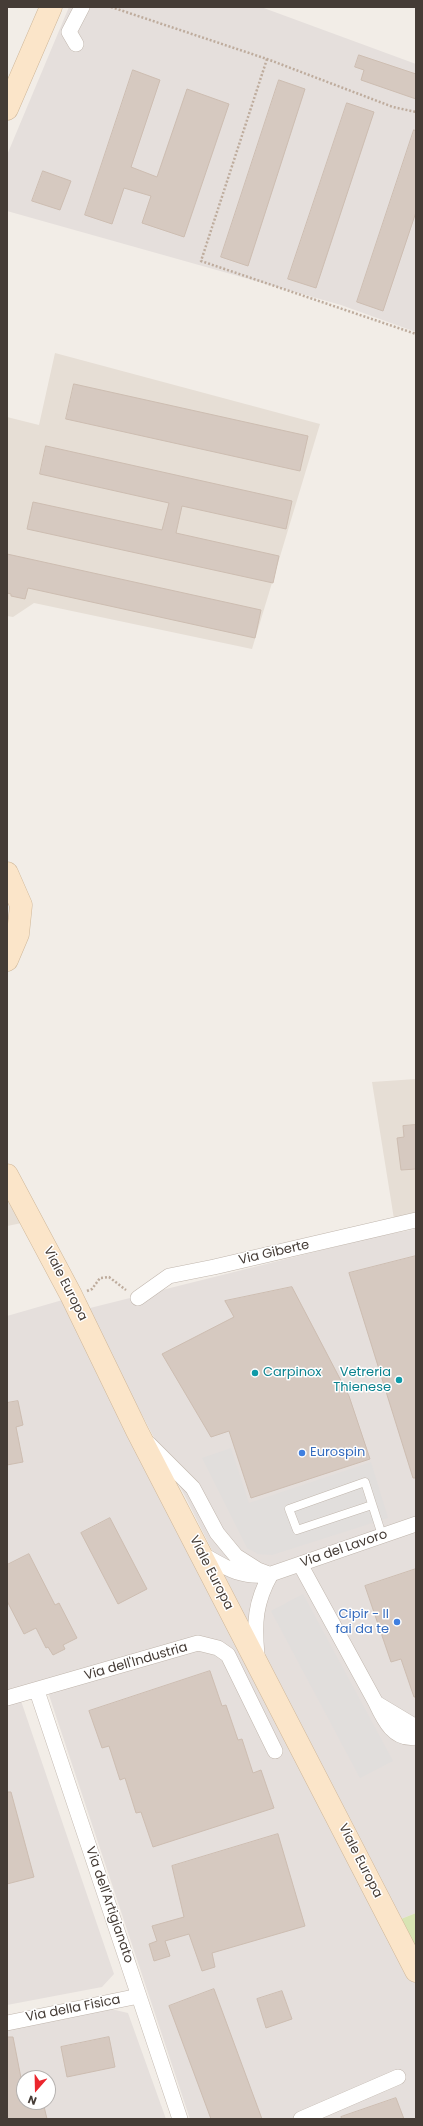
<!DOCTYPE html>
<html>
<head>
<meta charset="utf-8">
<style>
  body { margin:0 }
  #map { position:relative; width:423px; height:2126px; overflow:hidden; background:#f2ede7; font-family:Poppins,sans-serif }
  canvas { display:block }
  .frame { position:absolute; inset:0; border:8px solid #453c36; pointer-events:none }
  .north { position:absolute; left:16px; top:2070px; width:40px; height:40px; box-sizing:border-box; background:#fff; border:1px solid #b5b1af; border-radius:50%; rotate:200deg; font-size:11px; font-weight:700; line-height:16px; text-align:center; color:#453c36 }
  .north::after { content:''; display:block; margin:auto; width:14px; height:18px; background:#eb262d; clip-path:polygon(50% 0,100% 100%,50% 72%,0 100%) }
</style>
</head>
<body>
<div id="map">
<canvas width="423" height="2126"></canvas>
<div class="frame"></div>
<div class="north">N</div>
</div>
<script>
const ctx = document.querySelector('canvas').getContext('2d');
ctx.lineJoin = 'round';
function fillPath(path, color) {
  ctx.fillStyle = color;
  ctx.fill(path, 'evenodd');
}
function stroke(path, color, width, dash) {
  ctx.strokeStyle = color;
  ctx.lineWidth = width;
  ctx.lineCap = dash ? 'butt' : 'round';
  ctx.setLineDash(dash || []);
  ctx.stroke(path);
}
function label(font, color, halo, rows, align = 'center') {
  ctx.font = font + ' Poppins,sans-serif';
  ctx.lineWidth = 3;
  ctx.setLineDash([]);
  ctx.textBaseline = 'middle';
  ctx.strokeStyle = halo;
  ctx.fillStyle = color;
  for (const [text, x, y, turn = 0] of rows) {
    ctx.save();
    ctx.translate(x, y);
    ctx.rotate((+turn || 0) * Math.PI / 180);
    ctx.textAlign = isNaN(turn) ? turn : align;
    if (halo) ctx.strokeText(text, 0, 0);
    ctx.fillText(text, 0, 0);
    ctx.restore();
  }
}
const residential = new Path2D(`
  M55,353L320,424L252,649L34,603L13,617L7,616V417L39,425Z
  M416,1079V1215L394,1219L372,1082Z
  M7,1180L27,1222L7,1226Z`);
const industrial = new Path2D(`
  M69,7H261L416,64V332L341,305L7,211V155Z
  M416,1229V1913L396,1921L187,1500L86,1309L374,1237Z
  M66,1299L366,1894L416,1985V2119H190L47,1689L19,1695L114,1974L102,1987L7,2005V1316Z
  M111,2009L128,2013L166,2119H7V2028ZM24,2078H48V2102H24Z`);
const green = new Path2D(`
  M416,1913V1957L396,1921Z`);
const parking = new Path2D(`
  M231,1448L249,1503L371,1462L388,1518L272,1555L258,1554L247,1548L202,1458Z
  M303,1594L393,1761L360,1778L271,1611Z`);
const building = new Path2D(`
  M359,55L416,74V99L361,80L364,70L355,67Z
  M133,70L160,80L131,167L157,177L187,89L229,104L184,237L142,223L151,196L124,188L112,224L85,215Z
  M279,80L305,89L248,266L221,257Z
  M347,103L374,112L316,288L288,279Z
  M414,130L416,131V212L383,311L357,302Z
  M43,171L71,181L60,210L32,201Z
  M74,384L308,436L300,471L66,419Z
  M46,446L292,501L286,529L182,506L176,533L279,556L273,583L27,529L33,502L162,530L169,503L40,474Z
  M7,554L261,610L255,638L28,588L25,599L11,596V594L7,593Z
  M416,1125V1169L401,1170L397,1138L404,1137L403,1126Z
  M416,1256V1478H413L349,1273Z
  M292,1287L349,1396L370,1459L251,1498L229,1431L211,1437L162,1354L234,1317L225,1301Z
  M18,1401L23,1425L16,1427L23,1462L7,1465V1403Z
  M110,1518L147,1589L118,1604L81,1533Z
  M29,1554L55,1605L59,1603L77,1638L63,1645L65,1649L53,1655L48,1647L46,1648L36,1628L24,1634L7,1601V1565Z
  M416,1569V1697H414L401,1659L391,1662L365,1586Z
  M210,1671L222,1706L226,1705L238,1740L242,1739L253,1773L261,1770L274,1808L153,1847L141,1812L136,1813L125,1778L120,1780L109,1746L102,1748L89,1711Z
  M7,1792H11L34,1877L7,1884Z
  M278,1834L305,1926L212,1953L215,1967L202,1971L189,1934L165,1941L170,1956L154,1961L149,1944L157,1941L152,1926L184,1917L172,1866Z
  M214,1989L262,2119H211L169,2006Z
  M282,1991L292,2019L266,2028L257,1999Z
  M7,2037H13L21,2078L24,2077V2102H43L47,2119H7Z
  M109,2037L115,2067L67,2077L61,2047Z
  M396,2098L404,2119H342L341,2117Z`);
const path = new Path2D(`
  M111,7L267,59L393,107L416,112
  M267,59L201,261L416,334
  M87,1291L92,1289L100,1278L109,1277L126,1290`);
const lane = new Path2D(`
  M372,1505L297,1530L289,1509L365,1482L382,1535`);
const street = new Path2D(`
  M76,44L69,32L82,7
  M138,1298L169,1276L214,1267L416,1220
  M149,1444L193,1488L217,1533L236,1556L258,1570L266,1573
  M202,1554C226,1568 242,1579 271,1574L416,1524
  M300,1564L376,1703C384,1720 394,1741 416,1737
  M257,1655C254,1623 255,1602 271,1574
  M37,1691L180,2119
  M7,1698L198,1643L218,1648L228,1655L275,1751
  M376,1703L411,1724L416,1730
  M7,2023L139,1996
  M301,2119L398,2077`);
const secondary = new Path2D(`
  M7,109L51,7
  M7,873L21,905L18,934L7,960
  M7,1175L71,1295L137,1431L416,1971`);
const markers = [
  [255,1373,4,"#0f9aa8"],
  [399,1380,4,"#0f9aa8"],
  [302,1453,4,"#3f7fe0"],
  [397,1622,4,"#3f7fe0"]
];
const streetNames = [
  ["Via Giberte",274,1253,-13],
  ["Viale Europa",65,1284,63],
  ["Via del Lavoro",344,1549,-19],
  ["Viale Europa",211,1573,63],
  ["Via dell'Industria",136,1662,-16],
  ["Viale Europa",360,1861,63],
  ["Via dell'Artigianato",109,1905,71],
  ["Via della Fisica",73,2009,-11]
];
const cultureNames = [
  ["Carpinox",263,1373],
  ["Vetreria",391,1373,"right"],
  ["Thienese",391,1388,"right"]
];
const shopNames = [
  ["Eurospin",310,1453],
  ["Cipir - Il",389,1615,"right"],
  ["fai da te",389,1630,"right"]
];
fillPath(residential, '#e6ded5');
fillPath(industrial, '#e5dfdc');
fillPath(green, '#d7e4b3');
fillPath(parking, '#e1dedc');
fillPath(building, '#d6c9c0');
stroke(building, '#cdbdb1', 1);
stroke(lane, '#c0b6ad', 9);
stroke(street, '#c0b6ad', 16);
stroke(secondary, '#cfb799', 23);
stroke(path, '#beac9d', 2.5, [2, 2]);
stroke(lane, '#fff', 8);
stroke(street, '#fff', 15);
stroke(secondary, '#fbe5c9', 22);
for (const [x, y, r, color] of markers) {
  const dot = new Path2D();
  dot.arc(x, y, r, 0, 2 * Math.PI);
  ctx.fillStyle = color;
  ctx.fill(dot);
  stroke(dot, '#fff', 1.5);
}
label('13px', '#453c36', '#fff', streetNames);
label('13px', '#0d838f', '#fff', cultureNames, 'left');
label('13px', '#366cbe', '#fff', shopNames, 'left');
</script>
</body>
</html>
